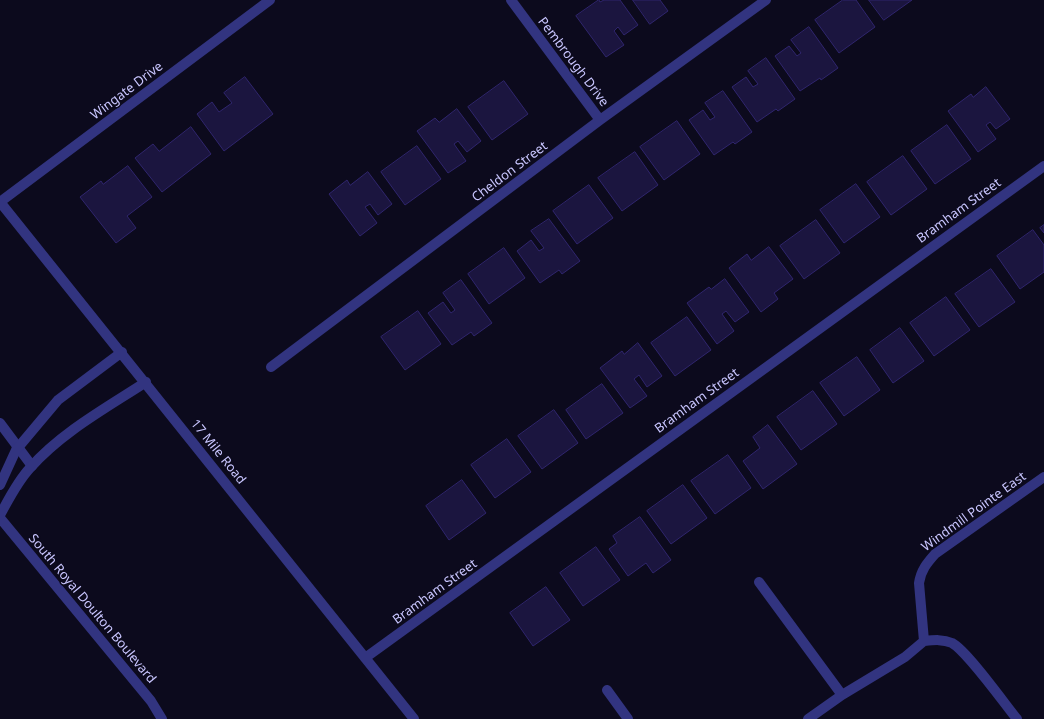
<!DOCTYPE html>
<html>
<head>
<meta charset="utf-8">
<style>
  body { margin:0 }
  canvas { display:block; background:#0c0a1d }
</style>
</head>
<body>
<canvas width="1044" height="719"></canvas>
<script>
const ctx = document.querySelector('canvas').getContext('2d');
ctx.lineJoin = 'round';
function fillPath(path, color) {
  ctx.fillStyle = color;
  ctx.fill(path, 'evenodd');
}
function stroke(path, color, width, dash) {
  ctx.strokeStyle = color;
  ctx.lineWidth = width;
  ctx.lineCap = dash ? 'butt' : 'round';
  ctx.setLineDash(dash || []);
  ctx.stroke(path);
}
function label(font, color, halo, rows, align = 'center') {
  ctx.font = font + ' "Noto Sans",sans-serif';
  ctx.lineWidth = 3;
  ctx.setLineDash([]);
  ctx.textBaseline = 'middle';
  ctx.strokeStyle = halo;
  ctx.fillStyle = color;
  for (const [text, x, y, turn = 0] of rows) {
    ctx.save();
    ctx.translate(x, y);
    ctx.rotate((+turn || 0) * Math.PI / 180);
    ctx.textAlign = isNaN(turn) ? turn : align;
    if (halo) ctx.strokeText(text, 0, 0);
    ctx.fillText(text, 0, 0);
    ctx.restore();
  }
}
const building = new Path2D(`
  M599,0L600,2L604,0H620L638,25L624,35L618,27L614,31L624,45L606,57L576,16Z
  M633,0H660L668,11L650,24Z
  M843,0H856L875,27L839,53L815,20Z
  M869,0H912L884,20Z
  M809,27L838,68L821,80L820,78L800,91L775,56L789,46L797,56L801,53L791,40Z
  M766,58L795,99L778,111L776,109L757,122L732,87L746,77L753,87L758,84L748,71Z
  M245,77L273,114L224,151L197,114L212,102L219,112L232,103L224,93Z
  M504,81L528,114L492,140L468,107Z
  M986,87L1010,119L996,129L990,122L986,125L996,139L978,152L948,111L971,94L973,97Z
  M723,91L752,132L735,144L733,142L714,155L689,120L703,110L710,120L715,117L705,103Z
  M457,109L481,141L467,152L458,141L454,144L466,161L448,173L417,131L435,118L439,122Z
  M677,121L700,154L664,180L640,147Z
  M947,125L971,159L935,184L911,151Z
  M191,127L211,154L162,192L135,158L153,144L159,151Z
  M417,146L441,179L405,205L381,172Z
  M635,152L658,185L622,211L598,178Z
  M903,156L927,189L891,215L867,182Z
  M128,166L152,197L127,216L136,228L116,243L80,197L101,181L103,184Z
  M368,172L392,204L378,215L370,204L365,207L377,223L360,236L329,194L347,180L350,185Z
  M856,184L880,217L844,243L820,210Z
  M589,185L613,218L577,244L553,211Z
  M549,219L580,261L562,274L559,270L540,283L517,251L531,240L539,251L544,248L531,231Z
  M816,220L840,253L804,279L780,246Z
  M1044,225V233L1040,228Z
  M1033,230L1044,245V272L1020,289L997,256Z
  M769,247L793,279L774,293L778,299L761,312L729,268L747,254L751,260Z
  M504,248L525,278L489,304L468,274Z
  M991,269L1015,302L979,327L955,294Z
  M725,279L749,312L735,322L726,311L722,314L734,331L717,344L687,303L709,287L711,289Z
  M461,280L492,323L474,336L471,332L452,345L428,313L443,302L451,313L455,310L443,293Z
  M946,297L970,330L934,356L910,323Z
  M418,311L441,344L405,370L381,337Z
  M687,317L711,350L675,376L651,343Z
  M900,328L924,361L893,383L870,350Z
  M638,343L662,376L647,387L639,375L634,379L647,396L630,408L600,368L622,351L624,354Z
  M857,357L880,390L844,416L820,383Z
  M602,384L623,413L586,439L566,410Z
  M813,391L837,424L801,450L777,417Z
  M554,410L578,443L542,469L518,436Z
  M768,425L797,464L763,489L743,461L760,448L753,437Z
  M507,439L531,472L495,498L471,465Z
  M728,455L751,488L715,514L691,481Z
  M462,480L486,513L449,540L426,506Z
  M683,485L707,518L671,544L647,511Z
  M640,517L671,560L653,573L646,563L628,576L609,549L617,543L613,536Z
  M596,547L620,580L583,606L560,573Z
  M546,587L570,620L533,646L510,613Z`);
const service = new Path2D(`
  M0,423L32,466`);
const minor = new Path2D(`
  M511,0L600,120
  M0,202L414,719
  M0,202L270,0
  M271,367L600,120L766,0
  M0,485L16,450L58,400L122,352
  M0,515C9,499 17,482 30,468C62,432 106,408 146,382
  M0,518L151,701L162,719
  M759,582L842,695
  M924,641L919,583C921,570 927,563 935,554L1044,477
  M924,641C934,640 943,639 952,643C967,651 1004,703 1017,719
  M365,658L1044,166
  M607,690L628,719
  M808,719L842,695L905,657L924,641`);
const streetNames = [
  ["Pembrough Drive",573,62,53],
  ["Wingate Drive",127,91,-37],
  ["Cheldon Street",510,172,-37],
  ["Bramham Street",959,211,-36],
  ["Bramham Street",697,401,-36],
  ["17 Mile Road",218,452,51],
  ["Windmill Pointe East",974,512,-36],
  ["Bramham Street",435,592,-36],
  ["South Royal Doulton Boulevard",92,609,50]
];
fillPath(building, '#1b153f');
stroke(building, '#2f256d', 1);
stroke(service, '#323480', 10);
stroke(minor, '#323480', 10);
label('13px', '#c9c6ff', '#0c0a1d', streetNames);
</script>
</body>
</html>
